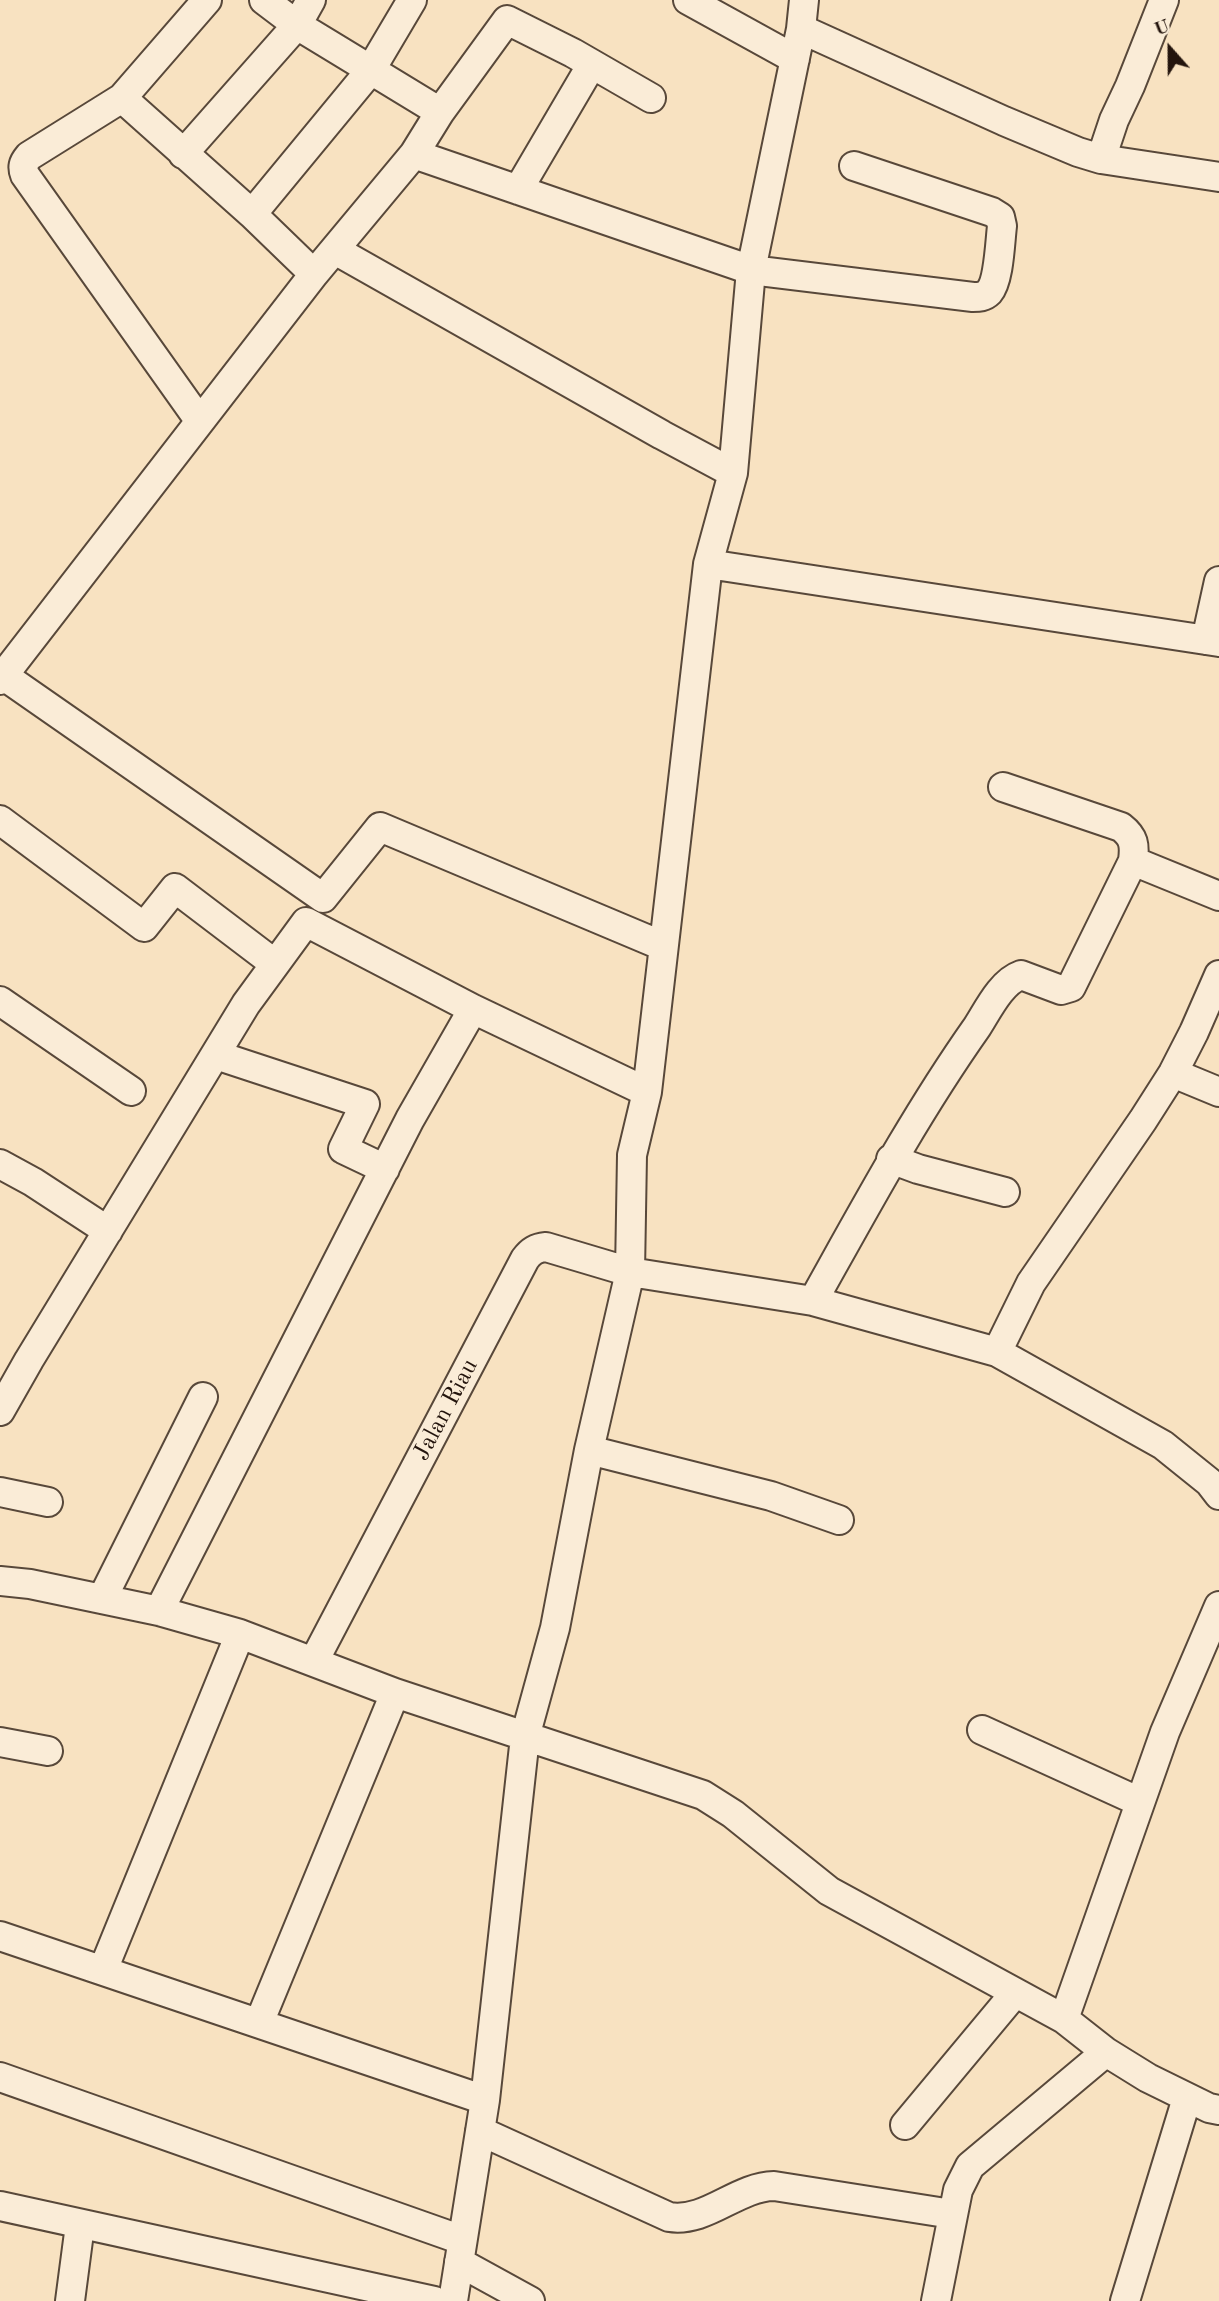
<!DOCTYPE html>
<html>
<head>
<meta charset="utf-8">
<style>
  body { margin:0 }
  #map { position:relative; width:1219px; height:2301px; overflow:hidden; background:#f8e2c1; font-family:"Old Standard TT",serif }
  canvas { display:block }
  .north { position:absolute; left:1135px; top:14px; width:70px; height:70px; -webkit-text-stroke:5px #faecd7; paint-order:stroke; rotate:339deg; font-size:19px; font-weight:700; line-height:28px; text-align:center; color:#23140d }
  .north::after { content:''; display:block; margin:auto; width:24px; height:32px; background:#23140d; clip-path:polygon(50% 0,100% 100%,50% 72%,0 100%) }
</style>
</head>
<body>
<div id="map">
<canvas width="1219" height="2301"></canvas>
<div class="north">U</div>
</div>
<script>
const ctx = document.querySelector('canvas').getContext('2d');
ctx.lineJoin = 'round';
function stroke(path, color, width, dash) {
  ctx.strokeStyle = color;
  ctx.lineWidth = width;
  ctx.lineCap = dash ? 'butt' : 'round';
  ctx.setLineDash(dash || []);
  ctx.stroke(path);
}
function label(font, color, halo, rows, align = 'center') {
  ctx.font = font + ' "Old Standard TT",serif';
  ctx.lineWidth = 5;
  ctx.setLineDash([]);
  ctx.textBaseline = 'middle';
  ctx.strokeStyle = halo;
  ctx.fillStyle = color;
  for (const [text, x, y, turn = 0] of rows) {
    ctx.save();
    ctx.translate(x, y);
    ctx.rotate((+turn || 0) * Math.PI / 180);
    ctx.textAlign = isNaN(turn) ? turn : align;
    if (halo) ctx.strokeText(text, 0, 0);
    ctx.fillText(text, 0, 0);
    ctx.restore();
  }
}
const minor = new Path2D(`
  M264,0L297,25L440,112
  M688,0L795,59
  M801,29L1004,121L1078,152L1101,159L1114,120L1130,86L1164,0
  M122,98L252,214L314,274
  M183,154L297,25L311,0
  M414,154L751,270L973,297C979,297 984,297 989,292C999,281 1000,242 1002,226L1000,217L992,212L854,166
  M1101,159L1219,177
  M518,190L592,64
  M252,214L370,71L412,0
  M335,250L662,435L733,473
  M199,420L25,175C22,167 23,163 29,156L122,98L207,0
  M708,564L1219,642
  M1206,640L1219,581
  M4,676L323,898L380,827L663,946
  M0,680L314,274L414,154L440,112L507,20L573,53L651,98
  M1003,787L1121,827C1134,837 1135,845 1133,861L1219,896
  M0,820L144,927L175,888L275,964
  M0,1001L131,1091
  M216,1055L365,1104L343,1149L385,1169
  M1173,1073L1219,1092
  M891,1159L918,1169L1005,1192
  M0,1164L33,1182L108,1231
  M813,1301C865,1208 915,1115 977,1027C988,1010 1001,982 1021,975L1061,990L1071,987L1133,861
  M997,1352L1031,1283L1143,1120L1173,1073L1194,1032L1219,975
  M0,1411L29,1360L246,1004L306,922L473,1009L647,1092
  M589,1450L771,1496L839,1520
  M0,1492L48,1502
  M0,1581L30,1584L159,1611L240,1634L395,1693L703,1795L733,1814L829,1891L1064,2019L1106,2052L1148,2078L1209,2108L1219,2110
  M102,1599L203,1397
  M159,1611L410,1119L473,1009
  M314,1661L525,1259C531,1251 536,1248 546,1247L630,1272L813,1301L997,1352L1163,1445L1209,1482L1219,1495
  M982,1730L1140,1802
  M0,1742L48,1751
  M0,1936L485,2100
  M103,1970L240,1634
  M1064,2019L1165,1732L1219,1606
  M259,2023L395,1693
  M0,2077L462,2240
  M905,2125L1015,1993
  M480,2131L669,2217C707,2223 736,2187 774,2186L952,2214
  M0,2206L434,2301
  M459,2262L530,2301
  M70,2301L80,2225
  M453,2301L485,2100L525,1737L555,1628L589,1450L630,1272L632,1155L647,1092L708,564L733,473L751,270L801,29L804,0
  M936,2301L958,2190L970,2166L1106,2052
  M1125,2301L1187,2098`);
const streetNames = [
  ["Jalan Riau",446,1410,-62]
];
stroke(minor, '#58483a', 32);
stroke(minor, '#faecd7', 28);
label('24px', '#23140d', '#faecd7', streetNames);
</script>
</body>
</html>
